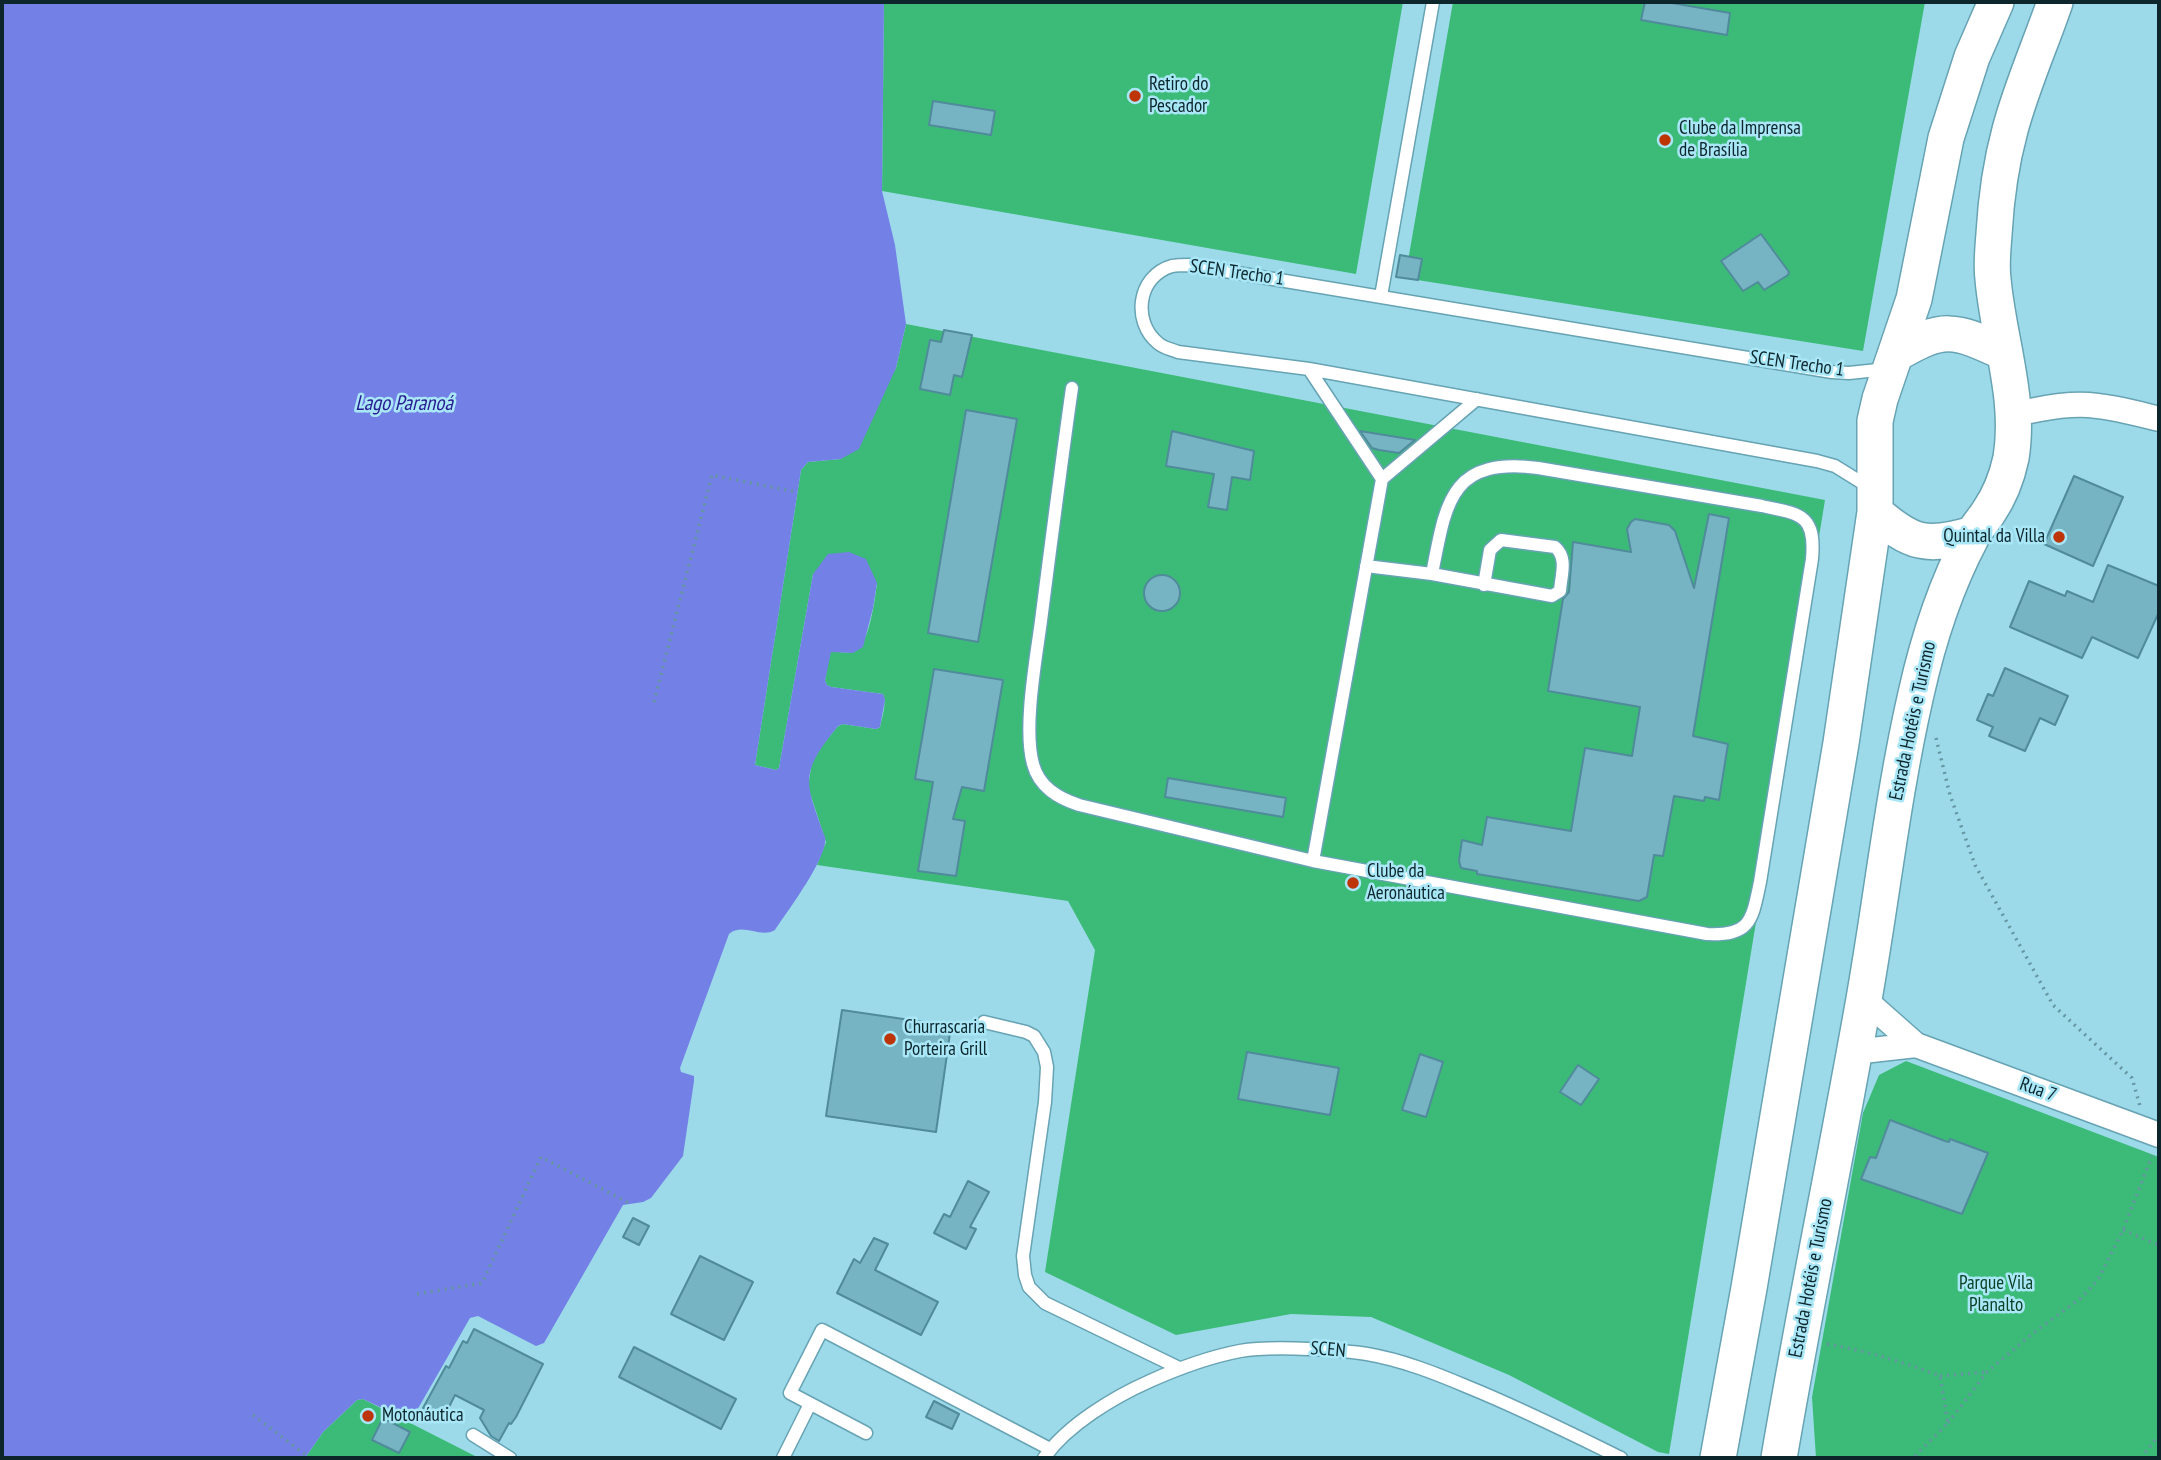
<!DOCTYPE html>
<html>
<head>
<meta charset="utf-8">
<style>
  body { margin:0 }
  #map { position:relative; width:2161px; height:1460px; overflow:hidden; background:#9cdaea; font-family:"PT Sans Narrow",sans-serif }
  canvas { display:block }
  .frame { position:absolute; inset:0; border:4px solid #0c262c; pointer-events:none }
</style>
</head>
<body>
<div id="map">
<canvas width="2161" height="1460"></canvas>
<div class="frame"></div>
</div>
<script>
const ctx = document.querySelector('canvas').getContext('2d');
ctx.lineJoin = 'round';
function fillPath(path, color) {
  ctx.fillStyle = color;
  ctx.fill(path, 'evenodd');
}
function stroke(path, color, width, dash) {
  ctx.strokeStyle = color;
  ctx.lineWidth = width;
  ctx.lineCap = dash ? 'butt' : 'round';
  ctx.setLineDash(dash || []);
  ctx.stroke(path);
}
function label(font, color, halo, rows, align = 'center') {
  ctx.font = font + ' "PT Sans Narrow",sans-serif';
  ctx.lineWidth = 5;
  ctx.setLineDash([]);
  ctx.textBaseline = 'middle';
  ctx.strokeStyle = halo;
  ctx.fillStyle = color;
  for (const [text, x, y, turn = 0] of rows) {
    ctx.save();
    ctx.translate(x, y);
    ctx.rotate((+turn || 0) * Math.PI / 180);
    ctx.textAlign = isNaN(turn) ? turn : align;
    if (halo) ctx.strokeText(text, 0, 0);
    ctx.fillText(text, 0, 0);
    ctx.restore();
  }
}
const green = new Path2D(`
  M884,2H1403L1356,274L882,191Z
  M1453,2H1925L1863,351L1405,278Z
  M906,324L1825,500L1669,1454L1658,1452L1509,1375L1371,1317L1291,1314L1176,1335L1045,1272L1095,950L1068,901L817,865L826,842L808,787L812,761L816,753L838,726L843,724L876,729L880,727C882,717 887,704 883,694L831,687L827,685L825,681L829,654L831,652C838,651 848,654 854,652C869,647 875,598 877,583L813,574L779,768L776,770L755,765L801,470L808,462L841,459L896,368Z
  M1906,1061L2159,1157V1458H1816L1812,1397L1863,1113L1879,1075Z
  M363,1399L479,1458H305L323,1432L357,1400Z`);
const water = new Path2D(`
  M2,2H884L882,191L895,245L906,324L896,368L859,449L841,459L808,462L801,470L755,765L776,770L779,768L813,574L828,554L849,552L866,559L877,583L873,608L863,647L853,653L831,652L825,681L827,685L831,687L883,694L885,700L880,727L876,729L843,724L838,726C799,774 805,781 825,837C829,856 787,912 775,930C760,939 743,922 729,934L680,1068L681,1072L694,1076V1081L683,1156L651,1198L643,1202L623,1205L544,1343L536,1346L478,1316L470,1318L412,1419L407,1420L363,1399L357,1400L323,1432L305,1458H2Z`);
const building = new Path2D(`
  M1645,2H1666L1730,13L1727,35L1641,20Z
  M933,101L995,111L991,135L929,125Z
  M1761,234L1789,272L1788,275L1764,290L1758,282L1743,291L1721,261Z
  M1400,255L1422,259L1418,280L1396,277Z
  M944,330L972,335L962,377L954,375L950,395L920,389L930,340L941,342Z
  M966,410L1017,419L978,642L928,633Z
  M1172,431L1254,451L1250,480L1232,477L1227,510L1208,507L1214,474L1166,466Z
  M1360,431L1415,440L1399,453L1379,450L1372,448Z
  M2074,476L2123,497L2093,566L2044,544Z
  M1709,514L1729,518L1693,736L1728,744L1719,800L1705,797L1704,801L1674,796L1663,856L1654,855L1647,897L1639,901L1477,874V871L1461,868L1459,861L1462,840L1482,845L1487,817L1571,831L1585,748L1632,756L1640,707L1548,691L1563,599L1569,592L1573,542L1631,552L1627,529L1631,522L1635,519L1669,525L1675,531L1694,588Z
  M2108,565L2159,586V612L2138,658L2092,637L2082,658L2010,627L2029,581L2065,596L2067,591L2093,602Z
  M1144 593a18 18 0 1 1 36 0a18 18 0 1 1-36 0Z
  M2005,668L2068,696L2055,725L2040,718L2025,751L1989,736L1993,727L1977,720L1988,694L1993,696Z
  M934,669L1003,680L984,791L962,787L953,819L965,821L956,876L918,871L933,782L915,779Z
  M1168,778L1286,798L1283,817L1165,797Z
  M842,1010L951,1026L936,1132L826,1116Z
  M1247,1052L1339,1068L1330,1115L1238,1099Z
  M1420,1054L1443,1062L1426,1117L1402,1110Z
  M1578,1065L1599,1079L1581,1105L1560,1092Z
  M1890,1120L1945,1141L1949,1142L1950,1139L1988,1153L1962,1214L1861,1179L1870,1157L1876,1158Z
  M968,1181L989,1192L970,1227L976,1229L966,1249L934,1233L944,1214L950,1217Z
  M633,1218L649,1226L639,1245L623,1237Z
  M874,1238L888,1244L875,1270L938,1302L921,1335L837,1293L854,1259L860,1263Z
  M700,1256L753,1282L724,1340L671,1314Z
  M474,1329L543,1364L516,1417L511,1424L509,1423L499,1441L491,1436L480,1418L484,1410L455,1395L444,1417L423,1408L446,1366L449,1368L463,1341L467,1343Z
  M634,1347L736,1399L721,1429L619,1377Z
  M934,1401L959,1414L952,1429L926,1417Z
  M383,1418L410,1432L399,1453L372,1440Z`);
const path = new Path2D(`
  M654,702L712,475L796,492
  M1936,738L1950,795L1975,865L2053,1005L2132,1078L2140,1106
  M2123,1230L2159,1245
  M417,1294L482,1283L541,1157L629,1203
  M1827,1344C1867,1351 1903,1362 1940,1376L1948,1423L1913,1458
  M1940,1376L1987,1372
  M253,1415L307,1456
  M1948,1423L1987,1372L2032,1334L2081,1298L2098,1280L2123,1230L2152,1156
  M2141,1458L2159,1435`);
const lane = new Path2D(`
  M1381,296L1433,2
  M1309,369L1382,479
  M1072,388C1061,465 1051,543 1041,621C1036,659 1023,728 1033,764C1039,787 1058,798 1079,805L1313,861L1707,934C1751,936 1752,920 1760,882L1812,559C1816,514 1800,514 1762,506L1538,468C1450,457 1446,502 1432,574
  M1872,489L1835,466L1817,461L1309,369L1178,352C1171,349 1163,348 1158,343C1132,322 1137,276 1172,266C1177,265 1183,265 1189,265L1832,372L1849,373L1887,369
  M1366,566L1432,574L1552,596L1560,591C1561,575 1568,558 1555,547L1501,540L1490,550L1484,585
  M1313,861L1382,479L1477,399
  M984,1022L1026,1032L1034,1036L1044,1052L1047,1067L1045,1102L1023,1256L1025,1275L1029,1287L1045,1303L1179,1368
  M866,1433L790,1393L822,1330L1050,1449
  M473,1435L510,1458
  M783,1458L810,1404
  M1044,1458C1067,1425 1114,1397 1150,1381C1179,1368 1209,1357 1240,1351C1262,1347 1287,1348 1309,1349C1328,1350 1348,1351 1367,1354C1402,1360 1435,1373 1468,1387C1520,1408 1570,1433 1621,1458`);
const street = new Path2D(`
  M2013,414C2038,410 2064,403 2089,405C2113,407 2136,413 2159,419
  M1864,999L1916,1045L2159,1135
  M1854,1052L1916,1045`);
const secondary = new Path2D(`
  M1896,354C1943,326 1954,329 2003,352
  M1875,512C1911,544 1927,548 1973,534
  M1718,1458L1749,1288L1841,743L1875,512V421L1880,399L1914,299L1946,138L1972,57L1996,2
  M1779,1458C1805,1305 1837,1152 1864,999C1882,897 1893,794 1916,694C1928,640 1945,587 1971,538C1975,529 1982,522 1988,513C1999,497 2007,477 2011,458C2021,398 1998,338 1993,279C1991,264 1993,249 1994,234C1996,199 2001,163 2010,130C2021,88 2041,43 2055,2`);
const markers = [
  [1135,96,7,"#bd3405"],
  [1665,140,7,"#bd3405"],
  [2059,537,7,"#bd3405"],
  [1353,883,7,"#bd3405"],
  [890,1039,7,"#bd3405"],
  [368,1416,7,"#bd3405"]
];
const poiNames = [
  ["Retiro do",1149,85],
  ["Pescador",1149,107],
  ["Clube da Imprensa",1679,129],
  ["de Brasília",1679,151],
  ["Quintal da Villa",2045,537,"right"],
  ["Clube da",1367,872],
  ["Aeronáutica",1367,894],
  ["Churrascaria",904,1028],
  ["Porteira Grill",904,1050],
  ["Motonáutica",382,1416]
];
const streetNames = [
  ["SCEN Trecho 1",1237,273,8],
  ["SCEN Trecho 1",1797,364,8],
  ["Estrada Hotéis e Turismo",1913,721,-78],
  ["Rua 7",2038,1090,20],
  ["Estrada Hotéis e Turismo",1811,1278,-79],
  ["SCEN",1328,1350,5]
];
const parkNames = [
  ["Parque Vila",1996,1284],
  ["Planalto",1996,1306]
];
const waterNames = [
  ["Lago Paranoá",404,404]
];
fillPath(green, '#3cbb78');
fillPath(water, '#7380e5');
fillPath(building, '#77b4c3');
stroke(building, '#4f8b9a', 2);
stroke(lane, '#67a3b3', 15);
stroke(street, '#67a3b3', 27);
stroke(secondary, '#67a3b3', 38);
stroke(path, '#6596a2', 3.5, [2, 5]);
stroke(lane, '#fff', 12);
stroke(street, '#fff', 24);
stroke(secondary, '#fff', 35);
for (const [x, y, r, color] of markers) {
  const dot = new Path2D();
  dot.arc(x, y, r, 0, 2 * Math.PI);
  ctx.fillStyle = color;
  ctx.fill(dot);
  stroke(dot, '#a9e7f7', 2.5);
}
label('19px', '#0c262c', '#a9e7f7', poiNames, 'left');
label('19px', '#0c262c', '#a9e7f7', streetNames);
label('19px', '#0c4126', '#a9e7f7', parkNames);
label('italic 21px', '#281b92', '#a9e7f7', waterNames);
</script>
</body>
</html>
